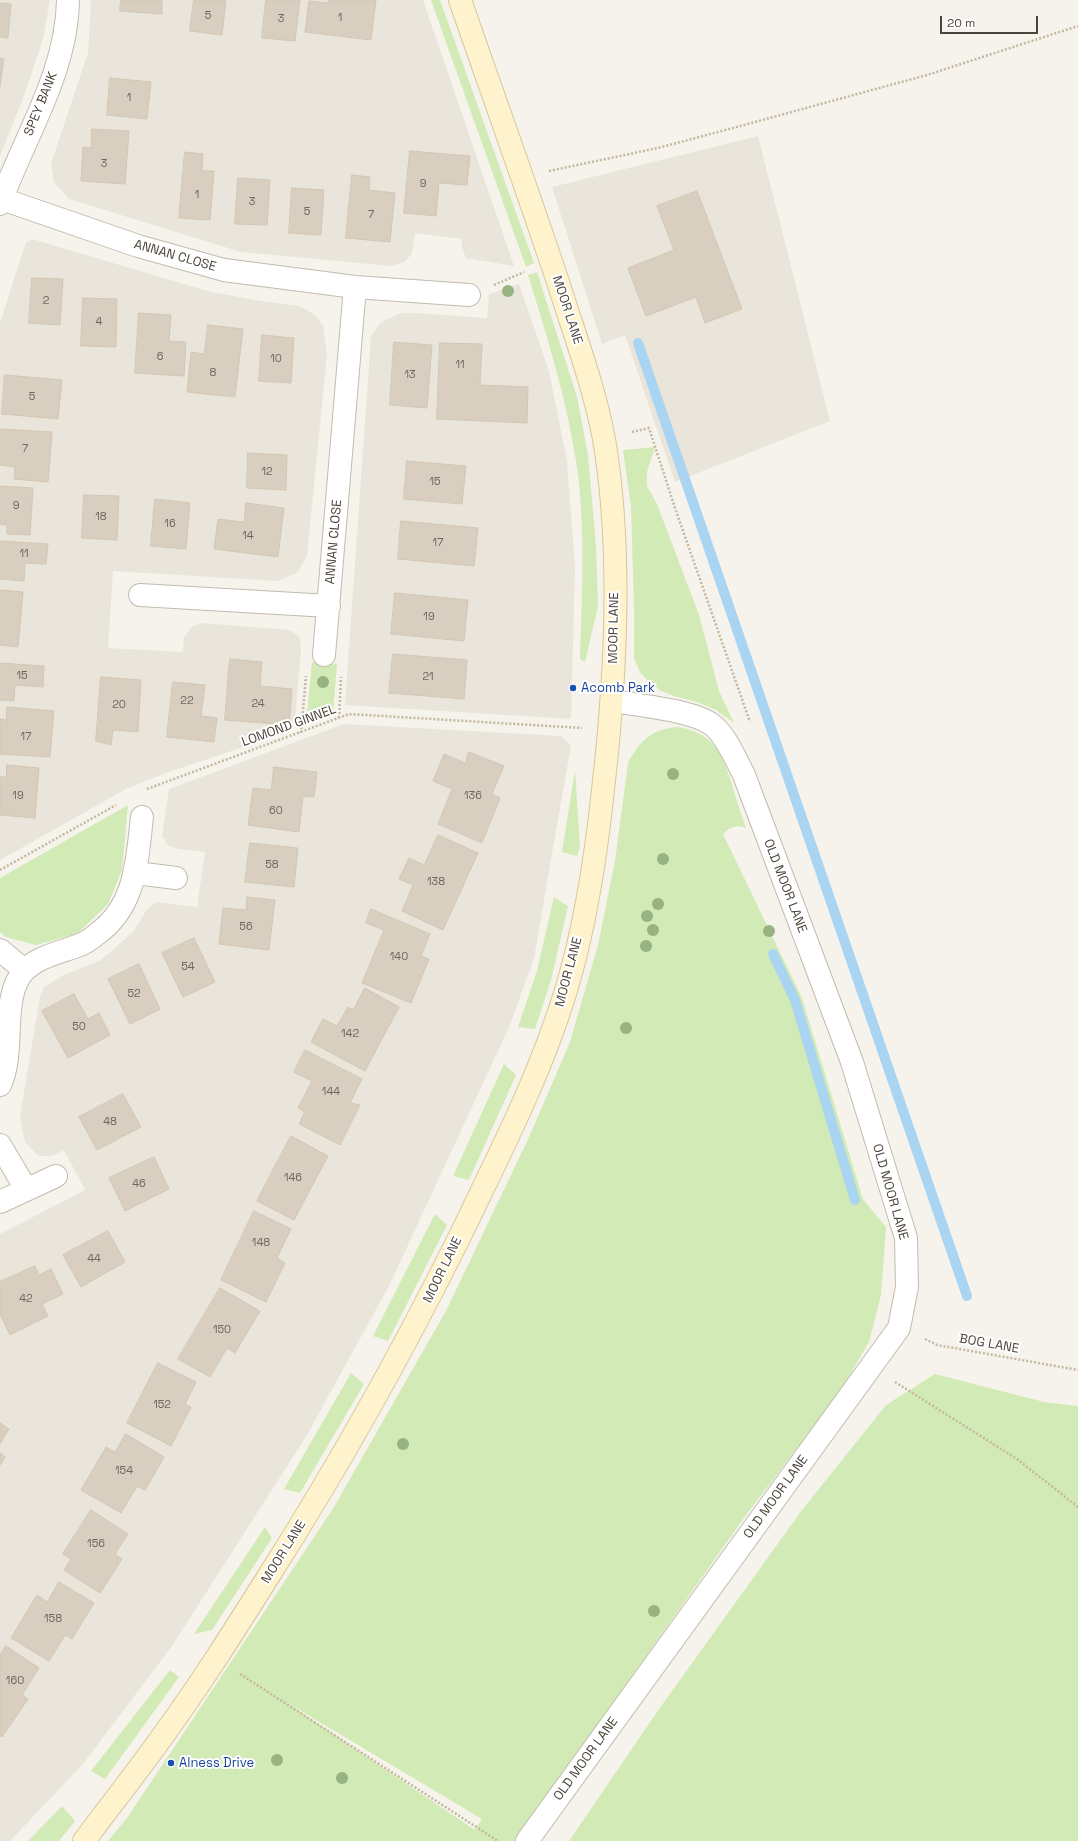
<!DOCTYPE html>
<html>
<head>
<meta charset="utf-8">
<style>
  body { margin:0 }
  #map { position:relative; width:1078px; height:1841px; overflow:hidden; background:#f6f3ec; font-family:"Space Grotesk",sans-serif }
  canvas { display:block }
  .scale { position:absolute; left:940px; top:16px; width:98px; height:18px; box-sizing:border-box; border:2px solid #4b4439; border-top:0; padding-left:5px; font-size:12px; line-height:14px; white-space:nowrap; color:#4b4439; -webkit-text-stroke:3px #fff; paint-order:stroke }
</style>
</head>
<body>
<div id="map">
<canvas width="1078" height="1841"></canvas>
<div class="scale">20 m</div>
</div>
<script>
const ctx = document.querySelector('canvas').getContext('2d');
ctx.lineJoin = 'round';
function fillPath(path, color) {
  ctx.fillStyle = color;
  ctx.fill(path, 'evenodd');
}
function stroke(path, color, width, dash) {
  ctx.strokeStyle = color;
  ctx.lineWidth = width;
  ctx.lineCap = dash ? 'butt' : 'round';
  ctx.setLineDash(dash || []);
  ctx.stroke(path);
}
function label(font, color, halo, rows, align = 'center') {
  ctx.font = font + ' "Space Grotesk",sans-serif';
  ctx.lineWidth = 4;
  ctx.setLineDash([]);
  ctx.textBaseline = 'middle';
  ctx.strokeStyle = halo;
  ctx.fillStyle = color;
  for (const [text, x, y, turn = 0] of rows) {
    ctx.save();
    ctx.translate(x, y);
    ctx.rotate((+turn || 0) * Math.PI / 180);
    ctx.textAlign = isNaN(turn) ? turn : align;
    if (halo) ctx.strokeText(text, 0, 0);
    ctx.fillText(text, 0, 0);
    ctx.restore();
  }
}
const residential = new Path2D(`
  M0,0H50L43,39L24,96L0,156Z
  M91,0H423L514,266L466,258L462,248V239L415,233L412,253L405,262L392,266L241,252L69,199L54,182L51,164L88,53Z
  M758,136L830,421L675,482L625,335L602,344L552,187Z
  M32,239L211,292L261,301L299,306L314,314L323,325L327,354L307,556L298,572L277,581L113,571L108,648L183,652L184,637L192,627L201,623L290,630L300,637L301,651L295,719L285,733L163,774L126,789L0,860V323L26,242Z
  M519,284L549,371L567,461L575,567L571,719L345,705L371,336L380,323L401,313H416L487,318L489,294Z
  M344,724L561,736L571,745L534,958L510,1025L390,1284L307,1435L172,1646L83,1764L10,1841H0V1234L85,1190L64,1150L52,1156H38L25,1142L20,1117L40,996L44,987L66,974L101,960L133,932L147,909L157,902L197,907L205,852L178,849L169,846L162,836L169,789Z`);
const green = new Path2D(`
  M431,0H440L534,263L526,267Z
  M537,272L577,397L588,455L596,546L598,606L585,662L580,659C582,593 586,526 576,461C566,397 547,336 528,275Z
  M655,447L647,472V486L657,504L699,615L719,691L734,723L716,710L697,702L677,697L661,691L649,682L640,672L634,658V607L631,507L623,450Z
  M312,662L337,664L333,713L306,724Z
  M678,727C715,734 721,752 732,784C736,799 741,814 746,828C736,824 730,827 723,834L802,998L863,1199L886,1227L881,1295L869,1342L840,1392L746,1515L515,1841H108L127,1818L334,1507L447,1309L530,1135L570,1042L598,945L615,861L628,763C640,740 652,729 678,727ZM286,1702L482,1819L475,1830Z
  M575,770L580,847L577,856L562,852Z
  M128,805L122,870L108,904L77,934L36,945L6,937L0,932V878Z
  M554,897L568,906L551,980L535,1029L518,1027L537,971Z
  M504,1064L516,1075L469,1180L453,1176Z
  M435,1214L447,1225L388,1341L373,1336Z
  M351,1373L364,1384L300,1493L284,1489Z
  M935,1374L1044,1402L1078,1406V1841H569L659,1709L802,1510L886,1405Z
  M265,1527L272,1538L212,1630L194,1634Z
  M170,1670L179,1677L105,1779L91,1771Z
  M62,1806L75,1821L59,1841H28Z`);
const stream = new Path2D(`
  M638,343L967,1296
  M773,954L795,1000L855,1200`);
const building = new Path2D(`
  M121,0H162V14L120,11Z
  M194,0H226L222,35L190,31Z
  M266,0H300L295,41L262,38Z
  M329,0H376L371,40L305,32L309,1L328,3Z
  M0,3L11,4L8,38L0,37Z
  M0,58L4,59L0,86Z
  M110,78L151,82L147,119L107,115Z
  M92,129L129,131L125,184L81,181L83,147L91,148Z
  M410,151L470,156L467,185L439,183L436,216L404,213Z
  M185,152L203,154L202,171H214L210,220L179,218Z
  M352,175L370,177L369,190L395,193L390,242L346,238Z
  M238,178L270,180L267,225L235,224Z
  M292,188L324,190L321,235L289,233Z
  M697,191L742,309L705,323L696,297L646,316L628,268L674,250L657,206Z
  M32,278L63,279L60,325L29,323Z
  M83,298L117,299L116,347L81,346Z
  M139,313L171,315L169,341L186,342L184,376L135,373Z
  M208,325L243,329L235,397L187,392L191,352L204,354Z
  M262,335L294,338L291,383L259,381Z
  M394,342L432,345L427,408L390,405Z
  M440,343L482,344L480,385L528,387L527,423L437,419Z
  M5,375L62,380L58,419L2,414Z
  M0,429L52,432L48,482L14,479L15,467L0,465Z
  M248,453L287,455L286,490L247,488Z
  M407,461L466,466L462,504L404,499Z
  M0,486L33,488L30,535L7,534V525L0,524Z
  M84,495L119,496L117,540L82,538Z
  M155,499L190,503L186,549L151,546Z
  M246,503L284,508L278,557L214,549L218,519L244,522Z
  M401,521L478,528L474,566L398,559Z
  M0,541L48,544L46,564L25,563L24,581L0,579Z
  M0,590L23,592L18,647L0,645Z
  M395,593L468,600L464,641L391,634Z
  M393,654L467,660L464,699L389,693Z
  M230,659L262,662L260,686L292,689L289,725L225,720Z
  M0,663L44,666L43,687L15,685L14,701L0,700Z
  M101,677L141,680L138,732L113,730L111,745L96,741Z
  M173,682L205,685L201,716L217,718L214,742L167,737Z
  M7,707L54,711L50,757L0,754V719L6,720Z
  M469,752L504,766L492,794L500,798L482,843L438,824L452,789L433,781L444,754L465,763Z
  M7,765L39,768L35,818L0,815V777H6Z
  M274,767L317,772L314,797L303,796L299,832L248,825L253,788L271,790Z
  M438,835L478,853L443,930L402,911L413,885L399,879L409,858L424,865Z
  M250,843L298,848L294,887L245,882Z
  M247,897L275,900L269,950L219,944L223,908L246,910Z
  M371,909L430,934L421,956L429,959L411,1003L362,983L384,930L366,923Z
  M194,938L215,982L183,997L162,953Z
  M139,964L160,1009L130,1024L108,979Z
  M365,988L399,1007L365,1071L311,1042L323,1019L337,1026L348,1007L353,1010Z
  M74,994L88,1019L99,1013L110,1035L68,1058L42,1011Z
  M305,1050L362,1079L350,1103L360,1105L340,1145L299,1124L305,1112L298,1108L312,1081L294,1072Z
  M123,1094L141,1127L97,1150L79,1117Z
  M291,1136L328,1156L294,1220L257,1201Z
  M154,1157L169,1189L125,1211L109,1178Z
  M254,1211L291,1229L277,1258L285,1263L266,1302L221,1280Z
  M108,1231L125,1262L81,1287L63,1255Z
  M35,1266L39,1275L51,1269L63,1294L42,1304L48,1316L10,1335L0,1314V1282Z
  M220,1288L260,1311L235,1353L227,1348L210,1377L178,1359Z
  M158,1363L196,1382L185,1404L191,1407L171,1446L127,1423Z
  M0,1423L9,1429L0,1444Z
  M126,1434L164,1457L145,1490L137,1486L121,1513L81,1490L106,1447L115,1452Z
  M0,1453L5,1457L0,1465Z
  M91,1510L128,1534L115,1554L122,1559L100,1593L64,1570L71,1559L63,1554Z
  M59,1582L94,1603L72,1639L65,1635L49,1661L11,1638L37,1595L47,1602Z
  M6,1646L39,1668L22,1695L28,1699L2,1737L0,1736V1655Z`);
const path = new Path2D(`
  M549,171L658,148L744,125L927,75L1078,26
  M494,285L524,272
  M632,432L649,428L676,511L750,722
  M339,718L341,677
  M301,733L306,676
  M147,789L349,714L582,728
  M0,870L116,805
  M925,1339L937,1345L1078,1370
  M895,1382L1017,1459L1078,1507
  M240,1674L498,1841`);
const street = new Path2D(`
  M2,199L138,246L224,270L355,287L469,295
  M0,204C24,137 67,73 68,0
  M140,595L329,606
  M324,655L355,287
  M136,873L176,878
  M0,950L24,970
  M0,1085C16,1051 0,996 24,971C38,956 63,952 82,944C87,942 92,938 97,934C136,906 137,861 142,817
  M0,1145L26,1189
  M0,1202L56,1176
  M527,1841L899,1328L907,1287L906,1238L852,1062L744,775C736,760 725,733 711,724C690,710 638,705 612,701`);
const secondary = new Path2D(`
  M84,1841C110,1806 137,1772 162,1737C200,1685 234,1631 268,1577C338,1467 402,1353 460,1236C499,1155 541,1074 567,987C586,923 596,856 603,790C616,677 623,551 604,439C594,386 575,336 559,285C527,189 493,95 460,0`);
const trees = [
  [508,291],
  [323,682],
  [673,774],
  [663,859],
  [658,904],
  [647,916],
  [653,930],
  [769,931],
  [646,946],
  [626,1028],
  [403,1444],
  [654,1611],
  [277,1760],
  [342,1778]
];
const markers = [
  [573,688,4,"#1a4fb4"],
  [171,1763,4,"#1a4fb4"]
];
const numberNames = [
  ["5",208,16],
  ["1",340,18],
  ["3",281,19],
  ["1",129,98],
  ["3",104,164],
  ["9",423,184],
  ["1",197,195],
  ["3",252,202],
  ["5",307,212],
  ["7",371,215],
  ["2",46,301],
  ["4",99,322],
  ["6",160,357],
  ["10",276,359],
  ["11",460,365],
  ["8",213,373],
  ["13",410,375],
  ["5",32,397],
  ["7",25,449],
  ["12",267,472],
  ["15",435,482],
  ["9",16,506],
  ["18",101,517],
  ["16",170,524],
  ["14",248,536],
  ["17",438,543],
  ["11",24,554],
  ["19",429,617],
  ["15",22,676],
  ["21",428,677],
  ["22",187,701],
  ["24",258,704],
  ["20",119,705],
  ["17",26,737],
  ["19",18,796],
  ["136",473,796],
  ["60",276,811],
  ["58",272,865],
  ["138",436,882],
  ["56",246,927],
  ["140",399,957],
  ["54",188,967],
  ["52",134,994],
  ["50",79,1027],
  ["142",350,1034],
  ["144",331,1092],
  ["48",110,1122],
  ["146",293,1178],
  ["46",139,1184],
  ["148",261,1243],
  ["44",94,1259],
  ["42",26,1299],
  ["150",222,1330],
  ["152",162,1405],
  ["154",124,1471],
  ["156",96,1544],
  ["158",53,1619],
  ["160",15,1681]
];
const streetNames = [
  ["SPEY BANK",41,104,-68],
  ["ANNAN CLOSE",175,256,16],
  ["MOOR LANE",567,310,72],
  ["ANNAN CLOSE",334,542,-85],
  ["MOOR LANE",614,628,-89],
  ["LOMOND GINNEL",289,726,-20],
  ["OLD MOOR LANE",785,886,69],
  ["MOOR LANE",569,972,-75],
  ["OLD MOOR LANE",890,1192,74],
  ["MOOR LANE",443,1270,-64],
  ["BOG LANE",989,1344,10],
  ["OLD MOOR LANE",776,1497,-54],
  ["MOOR LANE",284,1552,-58],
  ["OLD MOOR LANE",586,1759,-54]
];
const transitNames = [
  ["Acomb Park",581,688],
  ["Alness Drive",179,1763]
];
fillPath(residential, '#eae5da');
fillPath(green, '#d2eab5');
stroke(stream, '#a9d4f2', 10);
fillPath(building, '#d8cfc1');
stroke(building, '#d3c7b4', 1);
stroke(street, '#c2bbae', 24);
stroke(secondary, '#d6c79b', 24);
stroke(path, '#c4b79f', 2.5, [2, 2]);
stroke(street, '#fff', 22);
stroke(secondary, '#fff3cd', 22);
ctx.fillStyle = '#97b381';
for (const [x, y] of trees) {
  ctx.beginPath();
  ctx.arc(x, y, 6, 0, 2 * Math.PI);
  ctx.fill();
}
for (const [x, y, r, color] of markers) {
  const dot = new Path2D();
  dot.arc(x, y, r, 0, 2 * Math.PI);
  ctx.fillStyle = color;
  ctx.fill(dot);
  stroke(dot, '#fff', 1.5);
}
label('11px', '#6e675b', null, numberNames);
label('13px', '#4b4439', '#fff', streetNames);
label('13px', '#164399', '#fff', transitNames, 'left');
</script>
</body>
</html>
